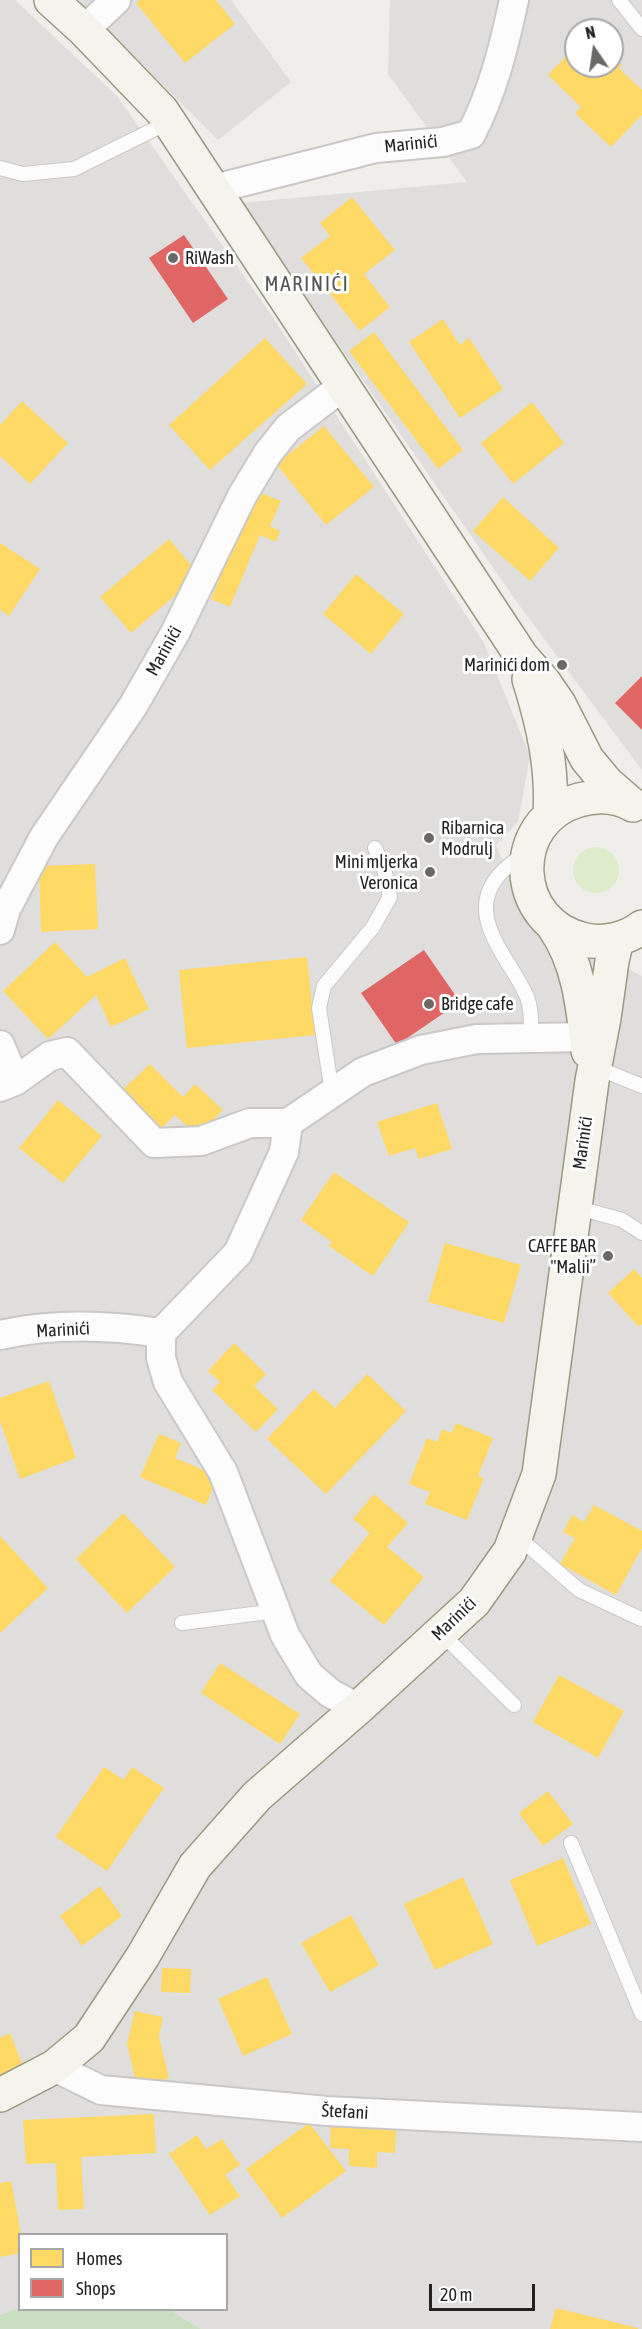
<!DOCTYPE html>
<html>
<head>
<meta charset="utf-8">
<style>
  body { margin:0 }
  #map { position:relative; width:642px; height:2329px; overflow:hidden; background:#f0eeeb; font-family:"Asap Condensed",sans-serif }
  canvas { display:block }
  .legend { position:absolute; left:18px; top:2233px; width:210px; height:78px; box-sizing:border-box; background:#fff; border:2px solid #a7a7a7; margin:0; padding:8px 10px; list-style:none; font-size:18px; color:#222 }
  .legend li { display:flex; align-items:center; gap:12px; height:30px }
  .legend b { width:30px; border:2px solid #a7a7a7 }
  .north { position:absolute; left:564px; top:18px; width:60px; height:60px; box-sizing:border-box; background:#fff; border:2px solid #a7a7a7; border-radius:50%; rotate:347deg; font-size:16px; font-weight:700; line-height:24px; text-align:center; color:#222 }
  .north::after { content:''; display:block; margin:auto; width:21px; height:27px; background:#6a6968; clip-path:polygon(50% 0,100% 100%,50% 72%,0 100%) }
  .scale { position:absolute; left:429px; top:2284px; width:106px; height:27px; box-sizing:border-box; border:3px solid #222; border-top:0; padding-left:8px; font-size:18px; line-height:21px; white-space:nowrap; color:#222; -webkit-text-stroke:4px #fff; paint-order:stroke }
</style>
</head>
<body>
<div id="map">
<canvas width="642" height="2329"></canvas>
<ul class="legend">
<li><b style="height:16px;background:#ffd966"></b>Homes</li>
<li><b style="height:16px;background:#e06666"></b>Shops</li>
</ul>
<div class="north">N</div>
<div class="scale">20 m</div>
</div>
<script>
const ctx = document.querySelector('canvas').getContext('2d');
ctx.lineJoin = 'round';
function fillPath(path, color) {
  ctx.fillStyle = color;
  ctx.fill(path, 'evenodd');
}
function stroke(path, color, width, dash) {
  ctx.strokeStyle = color;
  ctx.lineWidth = width;
  ctx.lineCap = dash ? 'butt' : 'round';
  ctx.setLineDash(dash || []);
  ctx.stroke(path);
}
function label(font, color, halo, rows, align = 'center') {
  ctx.font = font + ' "Asap Condensed",sans-serif';
  ctx.lineWidth = 6;
  ctx.setLineDash([]);
  ctx.textBaseline = 'middle';
  ctx.strokeStyle = halo;
  ctx.fillStyle = color;
  for (const [text, x, y, turn = 0] of rows) {
    ctx.save();
    ctx.translate(x, y);
    ctx.rotate((+turn || 0) * Math.PI / 180);
    ctx.textAlign = isNaN(turn) ? turn : align;
    if (halo) ctx.strokeText(text, 0, 0);
    ctx.fillText(text, 0, 0);
    ctx.restore();
  }
}
const residential = new Path2D(`
  M0,0H15L117,96L272,316L484,643L530,756L518,822L496,845L527,918L642,976V2329H201L170,2310H226V2234H20L19,2308L0,2315Z
  M78,0H231L291,82L218,140Z
  M390,0H642V770L519,605L240,203L467,182L388,74ZM576,30H612V66H576Z`);
const grass = new Path2D(`
  M573 870a23 23 0 1 1 46 0a23 23 0 1 1-46 0Z`);
const forest = new Path2D(`
  M19,2308L170,2310L201,2329H0V2315Z`);
const homes = new Path2D(`
  M140,0H216L235,24L185,63L136,3Z
  M576,46V66H612V55L622,65L619,68L642,90V115L611,147L575,113L581,107L548,75Z
  M352,197L395,250L364,274L390,307L360,331L301,258L330,236L320,223Z
  M443,319L460,345L469,338L503,389L460,418L409,342Z
  M374,332L463,450L438,469L349,351Z
  M265,338L307,384L210,470L169,425Z
  M22,401L68,443L30,484L0,456V425Z
  M532,402L564,443L513,484L481,443Z
  M324,426L374,487L326,525L276,464Z
  M256,491L281,501L270,526L280,531L276,542L260,535L230,607L211,599Z
  M503,497L559,548L530,581L473,531Z
  M169,539L199,575L131,633L100,597Z
  M0,543L40,569L9,616L0,610Z
  M356,574L404,614L371,654L323,614Z
  M95,864L98,929L41,932L39,866Z
  M55,942L87,977L125,958L149,1009L111,1027L96,995L48,1039L3,991Z
  M307,957L315,1035L187,1048L179,970Z
  M150,1064L183,1097L195,1084L223,1110L198,1136L175,1115L157,1133L119,1093Z
  M58,1100L102,1136L63,1183L19,1148Z
  M437,1103L452,1149L419,1159L415,1148L389,1156L377,1122Z
  M334,1172L409,1222L373,1276L329,1246L332,1242L301,1220Z
  M445,1243L521,1265L504,1323L428,1302Z
  M634,1269L642,1278V1324L639,1327L608,1293Z
  M234,1343L266,1374L254,1386L278,1409L256,1432L212,1390L220,1382L208,1371Z
  M367,1374L406,1411L326,1494L267,1439L314,1389L335,1408Z
  M49,1381L76,1458L20,1479L0,1421V1398Z
  M456,1423L493,1438L478,1476L484,1478L467,1520L425,1504L430,1492L409,1484L427,1438L437,1442L442,1429L452,1433Z
  M159,1434L181,1443L175,1458L218,1476L206,1505L140,1477Z
  M374,1494L408,1523L387,1547L424,1577L384,1625L330,1581L370,1533L353,1519Z
  M594,1505L642,1531V1548L616,1595L560,1564L575,1538L563,1532L572,1515L584,1522Z
  M123,1513L175,1567L127,1613L76,1559Z
  M0,1536L48,1588L0,1633Z
  M220,1663L300,1714L280,1744L201,1693Z
  M559,1675L624,1711L598,1758L533,1722Z
  M104,1767L124,1780L132,1767L164,1788L107,1871L56,1837Z
  M548,1791L573,1824L543,1846L519,1813Z
  M563,1858L591,1924L537,1946L510,1880Z
  M463,1877L493,1944L435,1970L404,1904Z
  M100,1886L122,1916L82,1946L60,1916Z
  M351,1915L379,1965L330,1992L301,1943Z
  M162,1968L191,1969L190,1993L161,1992Z
  M267,1977L292,2034L243,2056L218,1999Z
  M135,2011L163,2017L159,2037L169,2078L137,2086L127,2044Z
  M10,2033L22,2064L0,2075V2038Z
  M154,2114L156,2153L81,2157L84,2209L58,2210L56,2163L26,2164L23,2120Z
  M331,2122L396,2127L395,2153L377,2152V2168L349,2166V2149L330,2148Z
  M309,2123L346,2171L282,2218L246,2169Z
  M197,2135L206,2149L222,2139L240,2165L225,2175L240,2196L210,2215L169,2154Z
  M11,2181L21,2234H20V2253L0,2257V2183Z
  M556,2308L638,2328V2329H550Z`);
const shops = new Path2D(`
  M184,235L228,299L193,323L149,258Z
  M642,676V730L615,703Z
  M424,950L460,1002L397,1045L361,993Z`);
const lane = new Path2D(`
  M619,0L642,29
  M0,168L23,174L74,169L169,122
  M524,854C516,860 506,867 499,875C463,917 511,959 527,997C532,1010 531,1025 531,1039
  M595,1067L642,1086
  M332,1093L319,1008L324,986L373,927L390,897L384,868L375,848
  M575,1207L622,1220L642,1233
  M517,1536L579,1590L641,1619
  M182,1623L276,1611
  M440,1632L514,1705
  M571,1843L642,2014`);
const street = new Path2D(`
  M84,30L116,0
  M214,189L376,148L443,142L471,134C493,92 504,46 514,0
  M0,930L6,909L44,837L133,706L175,633L242,496L268,453L288,428L343,386
  M0,1045L15,1081
  M0,1087L15,1081L50,1056L67,1052L154,1143L201,1141L250,1123H288L363,1072L421,1050L477,1039L587,1037
  M288,1123L284,1152L238,1253L161,1333V1358L168,1382L223,1472L285,1635L309,1675L330,1693L358,1708
  M0,1335C52,1323 109,1325 161,1333
  M54,2067L101,2090L327,2111L642,2127`);
const secondary = new Path2D(`
  M51,0L84,30L162,111L522,657L544,682L559,704L587,759L607,783L630,803
  M529,679C543,724 553,767 550,815
  M633,805C617,796 597,795 579,800C506,821 511,924 585,940C604,944 627,939 642,927
  M554,927C579,963 583,1007 588,1051
  M0,2095L54,2067L89,2038L143,1956L195,1866L257,1796L358,1708L474,1602L510,1551L539,1474L592,1081L604,1018L612,961L617,939`);
const markers = [
  [173,258,6,"#6a6968"],
  [562,665,6,"#6a6968"],
  [429,838,6,"#6a6968"],
  [430,872,6,"#6a6968"],
  [429,1004,6,"#6a6968"],
  [608,1256,6,"#6a6968"]
];
const streetNames = [
  ["Marinići",411,144,-6],
  ["Marinići",164,651,-61],
  ["Marinići",583,1143,-82],
  ["Marinići",63,1330,-3],
  ["Marinići",454,1619,-44],
  ["Štefani",345,2112,3]
];
const poiNames = [
  ["RiWash",185,258],
  ["Marinići dom",550,665,"right"],
  ["Ribarnica",441,828],
  ["Modrulj",441,849],
  ["Mini mljerka",418,862,"right"],
  ["Veronica",418,883,"right"],
  ["Bridge cafe",441,1004],
  ["CAFFE BAR",596,1246,"right"],
  ["\"Malii”",596,1267,"right"]
];
const quarterNames = [
  ["MARINIĆI",307,284]
];
fillPath(residential, '#dfdedc');
fillPath(grass, '#ddeccb');
fillPath(forest, '#cbdec1');
fillPath(homes, '#ffd966');
fillPath(shops, '#e06666');
stroke(lane, '#c9c8c7', 16);
stroke(street, '#c9c8c7', 32);
stroke(secondary, '#999a82', 36);
stroke(lane, '#fdfcfc', 14);
stroke(street, '#fdfcfc', 28);
stroke(secondary, '#f4f4ed', 33);
for (const [x, y, r, color] of markers) {
  const dot = new Path2D();
  dot.arc(x, y, r, 0, 2 * Math.PI);
  ctx.fillStyle = color;
  ctx.fill(dot);
  stroke(dot, '#fff', 2);
}
label('18px', '#222', '#fff', streetNames);
label('18px', '#222', '#fff', poiNames, 'left');
ctx.letterSpacing = '1.5px';
label('21px', '#555', '#fff', quarterNames);
ctx.letterSpacing = '0px';
</script>
</body>
</html>
